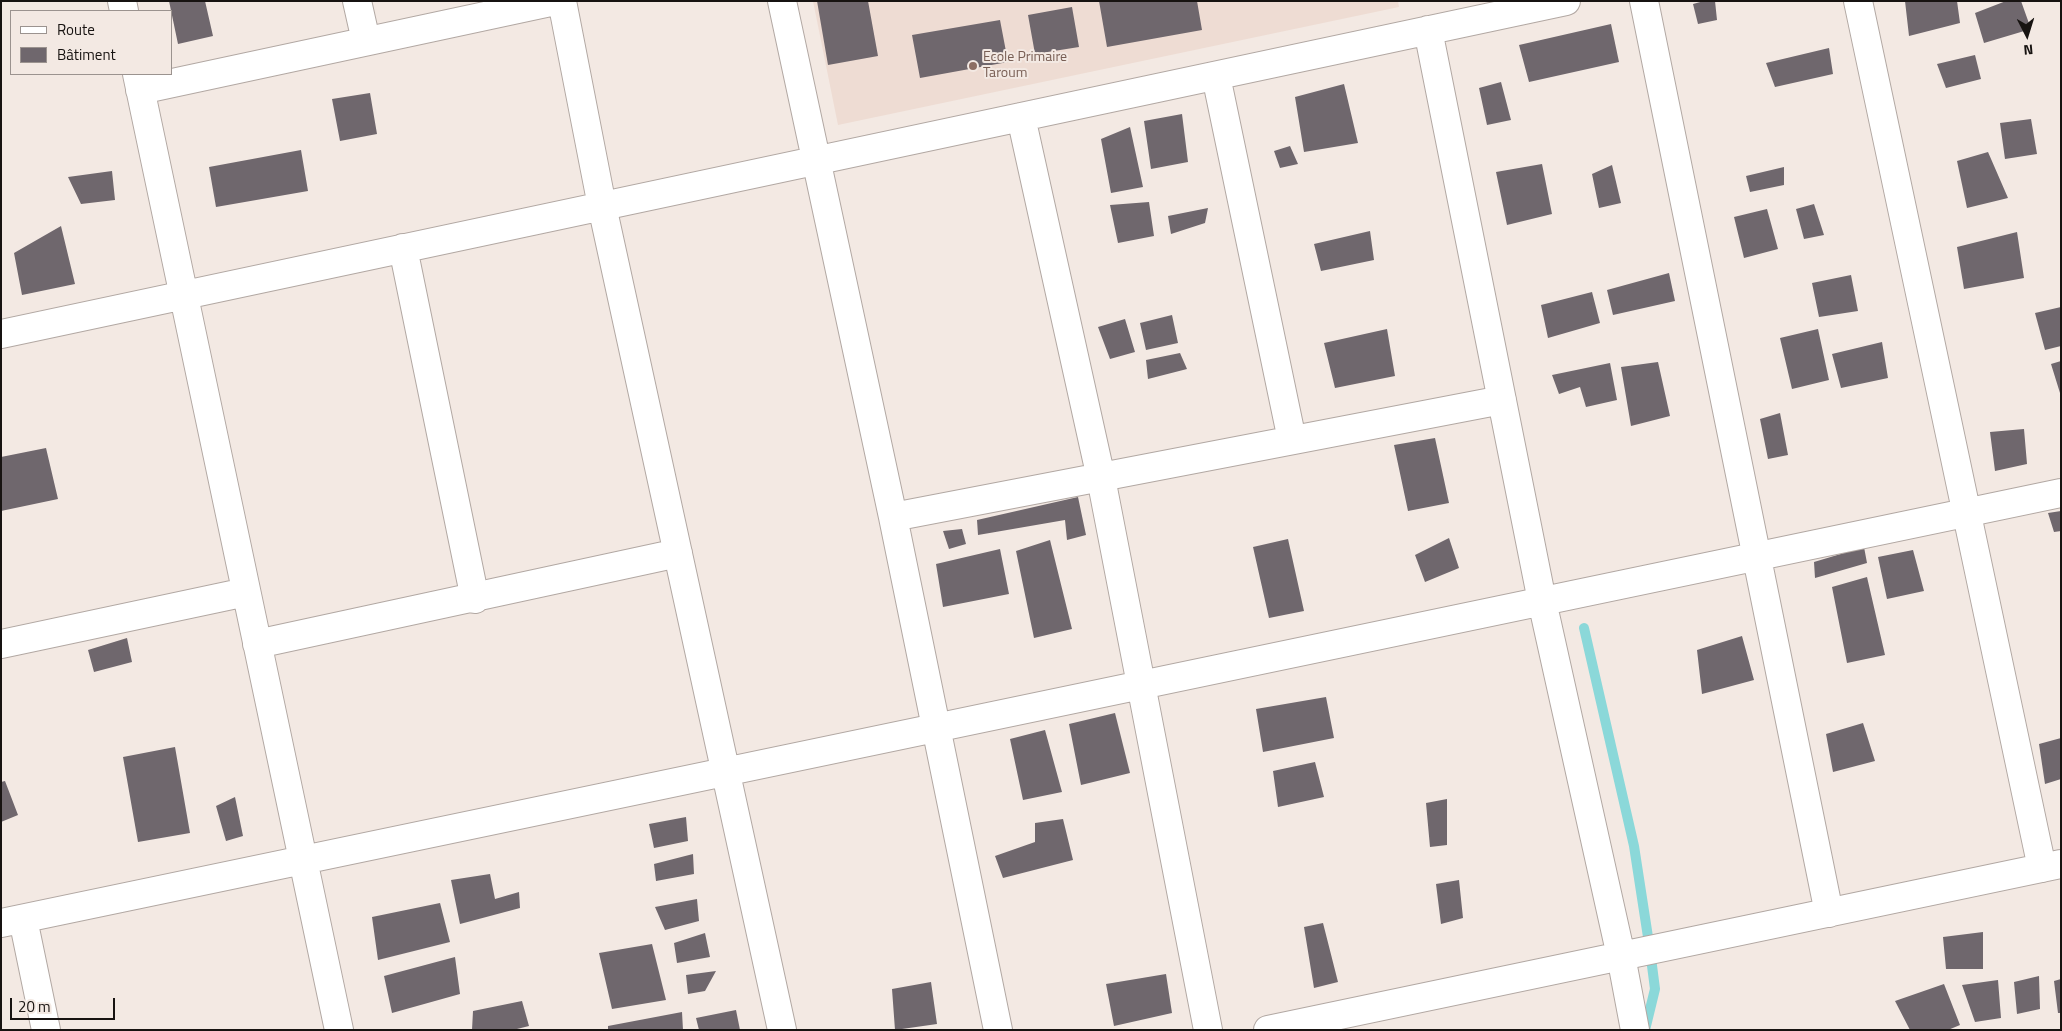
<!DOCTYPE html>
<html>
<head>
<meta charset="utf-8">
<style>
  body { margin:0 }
  #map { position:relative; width:2062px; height:1031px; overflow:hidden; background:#f3e9e3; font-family:"Titillium Web",sans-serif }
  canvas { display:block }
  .frame { position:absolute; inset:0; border:2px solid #171311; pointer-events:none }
  .legend { position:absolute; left:10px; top:10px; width:162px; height:65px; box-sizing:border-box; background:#f3e9e3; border:1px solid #9b938f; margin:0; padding:6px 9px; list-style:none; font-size:15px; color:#171311 }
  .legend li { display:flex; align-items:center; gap:10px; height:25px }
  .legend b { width:25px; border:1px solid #9b938f }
  .north { position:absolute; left:2002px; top:10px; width:50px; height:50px; -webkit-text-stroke:4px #f3e9e3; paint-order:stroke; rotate:175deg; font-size:14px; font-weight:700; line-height:20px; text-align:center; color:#171311 }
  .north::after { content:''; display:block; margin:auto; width:18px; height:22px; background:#171311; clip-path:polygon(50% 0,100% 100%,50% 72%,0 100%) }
  .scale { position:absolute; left:10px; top:998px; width:105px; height:22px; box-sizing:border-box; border:2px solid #171311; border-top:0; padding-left:6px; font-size:15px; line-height:18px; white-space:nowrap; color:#171311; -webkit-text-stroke:4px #f3e9e3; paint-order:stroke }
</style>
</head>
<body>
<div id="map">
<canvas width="2062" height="1031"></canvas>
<div class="frame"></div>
<ul class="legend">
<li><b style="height:6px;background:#fff"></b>Route</li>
<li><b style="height:14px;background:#6f676d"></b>Bâtiment</li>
</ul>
<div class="north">N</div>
<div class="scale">20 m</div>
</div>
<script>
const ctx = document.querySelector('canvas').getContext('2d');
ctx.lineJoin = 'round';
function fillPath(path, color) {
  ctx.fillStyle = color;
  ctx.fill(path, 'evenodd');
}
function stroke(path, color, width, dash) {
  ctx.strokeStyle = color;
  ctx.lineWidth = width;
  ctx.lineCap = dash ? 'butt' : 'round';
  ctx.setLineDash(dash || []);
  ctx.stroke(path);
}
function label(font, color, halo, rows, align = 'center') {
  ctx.font = font + ' "Titillium Web",sans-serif';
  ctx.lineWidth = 4;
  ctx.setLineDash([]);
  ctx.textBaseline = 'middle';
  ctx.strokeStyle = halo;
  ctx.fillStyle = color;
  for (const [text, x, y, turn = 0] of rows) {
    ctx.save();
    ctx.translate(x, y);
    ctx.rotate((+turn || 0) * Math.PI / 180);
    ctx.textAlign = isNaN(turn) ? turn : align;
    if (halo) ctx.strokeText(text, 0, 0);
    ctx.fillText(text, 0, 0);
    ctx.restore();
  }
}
const built = new Path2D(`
  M813,1H1398L1399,7L838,125Z`);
const stream = new Path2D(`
  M1584,628L1634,846L1650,950L1655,989L1645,1030`);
const building = new Path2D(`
  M169,1H205L213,36L178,44Z
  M817,1H868L878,56L828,65Z
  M1099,1H1197L1202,30L1107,47Z
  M1704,1H1715L1717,20L1698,24L1693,4Z
  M1905,1H1957L1960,23L1909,36Z
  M2006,1H2021L2031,29L1984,43L1975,13Z
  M1072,7L1079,47L1035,54L1028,15Z
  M1000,20L1008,62L920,78L912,35Z
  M1611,24L1619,62L1529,82L1519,45Z
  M1829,48L1833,74L1775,87L1766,63Z
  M1975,55L1981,79L1946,88L1937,64Z
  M1501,82L1511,120L1487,125L1479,88Z
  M1344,84L1358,143L1304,152L1295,97Z
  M370,93L377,134L340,141L332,99Z
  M1182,114L1188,162L1151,169L1144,121Z
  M2031,119L2037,154L2005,159L2000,123Z
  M1130,127L1143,187L1111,193L1101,139Z
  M1290,146L1298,164L1280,168L1274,151Z
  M301,150L308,191L216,207L209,167Z
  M1988,152L2008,198L1967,208L1957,161Z
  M1542,164L1552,214L1507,225L1496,172Z
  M1612,165L1621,203L1599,208L1592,174Z
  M1784,167V185L1750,192L1746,176Z
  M112,171L115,200L81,204L68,177Z
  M1149,202L1154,236L1118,243L1110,205Z
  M1814,204L1824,235L1804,239L1796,209Z
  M1208,208L1205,223L1171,234L1168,216Z
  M1767,209L1778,249L1744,258L1734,217Z
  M61,226L75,284L22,295L14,253Z
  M1370,231L1374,260L1321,271L1314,244Z
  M2017,232L2024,278L1964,289L1957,247Z
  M1669,273L1675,301L1613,315L1607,290Z
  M1851,275L1858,311L1819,317L1812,283Z
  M1592,292L1600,323L1548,338L1541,305Z
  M2061,307V346L2045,350L2035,313Z
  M1172,315L1178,343L1146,350L1140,323Z
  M1125,319L1135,352L1110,359L1098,327Z
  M1387,329L1395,376L1335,388L1324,343Z
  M1818,329L1829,380L1792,389L1780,338Z
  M1882,342L1888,378L1841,388L1832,354Z
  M1180,353L1187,369L1148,379L1146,360Z
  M2061,361V393H2060L2051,364Z
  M1658,362L1670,416L1631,426L1621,367Z
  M1610,363L1617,400L1586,407L1580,387L1559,394L1552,375Z
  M1780,413L1788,455L1768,459L1760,419Z
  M2024,429L2027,464L1995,471L1990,432Z
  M1435,438L1449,503L1408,511L1394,445Z
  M46,448L58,499L1,511V457Z
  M1078,497L1086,535L1067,540L1065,520L978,535L977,520Z
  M2061,511V531L2054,532L2048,513Z
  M962,529L966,544L949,549L943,531Z
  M1449,538L1459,568L1425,582L1415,555Z
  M1288,539L1304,611L1269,618L1253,547Z
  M1050,540L1072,629L1034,638L1016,551Z
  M1864,547L1867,563L1815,578L1814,562Z
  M1000,549L1009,594L943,607L936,564Z
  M1913,550L1924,591L1887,599L1878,557Z
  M1867,577L1885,655L1847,663L1832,587Z
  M1742,636L1754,680L1702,694L1697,650Z
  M127,638L132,662L94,672L88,650Z
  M1326,697L1334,738L1263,752L1256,709Z
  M1115,713L1130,773L1081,785L1069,724Z
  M1863,723L1875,761L1833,772L1826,734Z
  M1045,730L1062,792L1023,800L1010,739Z
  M2061,738V779L2045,784L2039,744Z
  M175,747L190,833L138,842L123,757Z
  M1315,762L1324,797L1278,807L1273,771Z
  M5,781L18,815L1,822V782Z
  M235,797L243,836L226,841L216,806Z
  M1447,799V845L1430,847L1426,803Z
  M686,817L688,841L654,848L649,824Z
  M1063,819L1073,860L1003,878L995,856L1035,842V823Z
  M693,854L694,874L656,881L654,864Z
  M490,874L495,899L519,892L520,908L460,924L451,880Z
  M1459,880L1463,918L1441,924L1436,884Z
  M697,899L699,921L665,930L655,907Z
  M440,903L450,942L378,960L372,917Z
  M1323,923L1338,982L1314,988L1304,927Z
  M1983,932V969H1946L1943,937Z
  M705,933L710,957L677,963L674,943Z
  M652,944L666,1000L612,1009L599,953Z
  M455,957L460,994L392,1013L384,976Z
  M716,971L705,991L688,994L686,975Z
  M1166,974L1172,1013L1114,1026L1106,984Z
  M2039,976L2040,1009L2017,1014L2014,982Z
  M2061,979V1013H2058L2054,981Z
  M1998,980L2001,1018L1975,1022L1962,985Z
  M931,982L937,1024L895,1030L892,989Z
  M1944,984L1960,1025L1948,1030H1910L1895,1001Z
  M522,1001L529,1026L513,1030H472L473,1011Z
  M736,1010L740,1030H699L696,1018Z
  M682,1012L683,1030H608V1026Z`);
const minor = new Path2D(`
  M122,1L124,11
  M357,1L366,41
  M562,1L602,206L782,1030
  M782,1L893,517L998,1030
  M1644,1L1829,913
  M1858,1L2042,868
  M1428,30L1542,601L1621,956L1635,1030
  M137,74L339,1030
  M1216,76L1292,440
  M140,90L555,1
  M1021,117L1101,478L1208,1030
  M403,248L475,599
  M1,334L1566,1
  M893,517L1502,400
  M1,644L246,592
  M257,644L678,553
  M23,919L46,1030
  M1,923L2061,493
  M1268,1030L2061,864`);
const markers = [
  [973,66,5,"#8d6e63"]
];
const educationNames = [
  ["Ecole Primaire",983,58],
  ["Taroum",983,74]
];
fillPath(built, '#eedcd3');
stroke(stream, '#8bd8d9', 10);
fillPath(building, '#6f676d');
stroke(minor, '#b2a8a3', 30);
stroke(minor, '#fff', 28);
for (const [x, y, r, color] of markers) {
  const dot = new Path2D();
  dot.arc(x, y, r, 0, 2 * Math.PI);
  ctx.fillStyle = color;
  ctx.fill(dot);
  stroke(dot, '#f3e9e3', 2);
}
label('14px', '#785e54', '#f3e9e3', educationNames, 'left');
</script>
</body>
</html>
